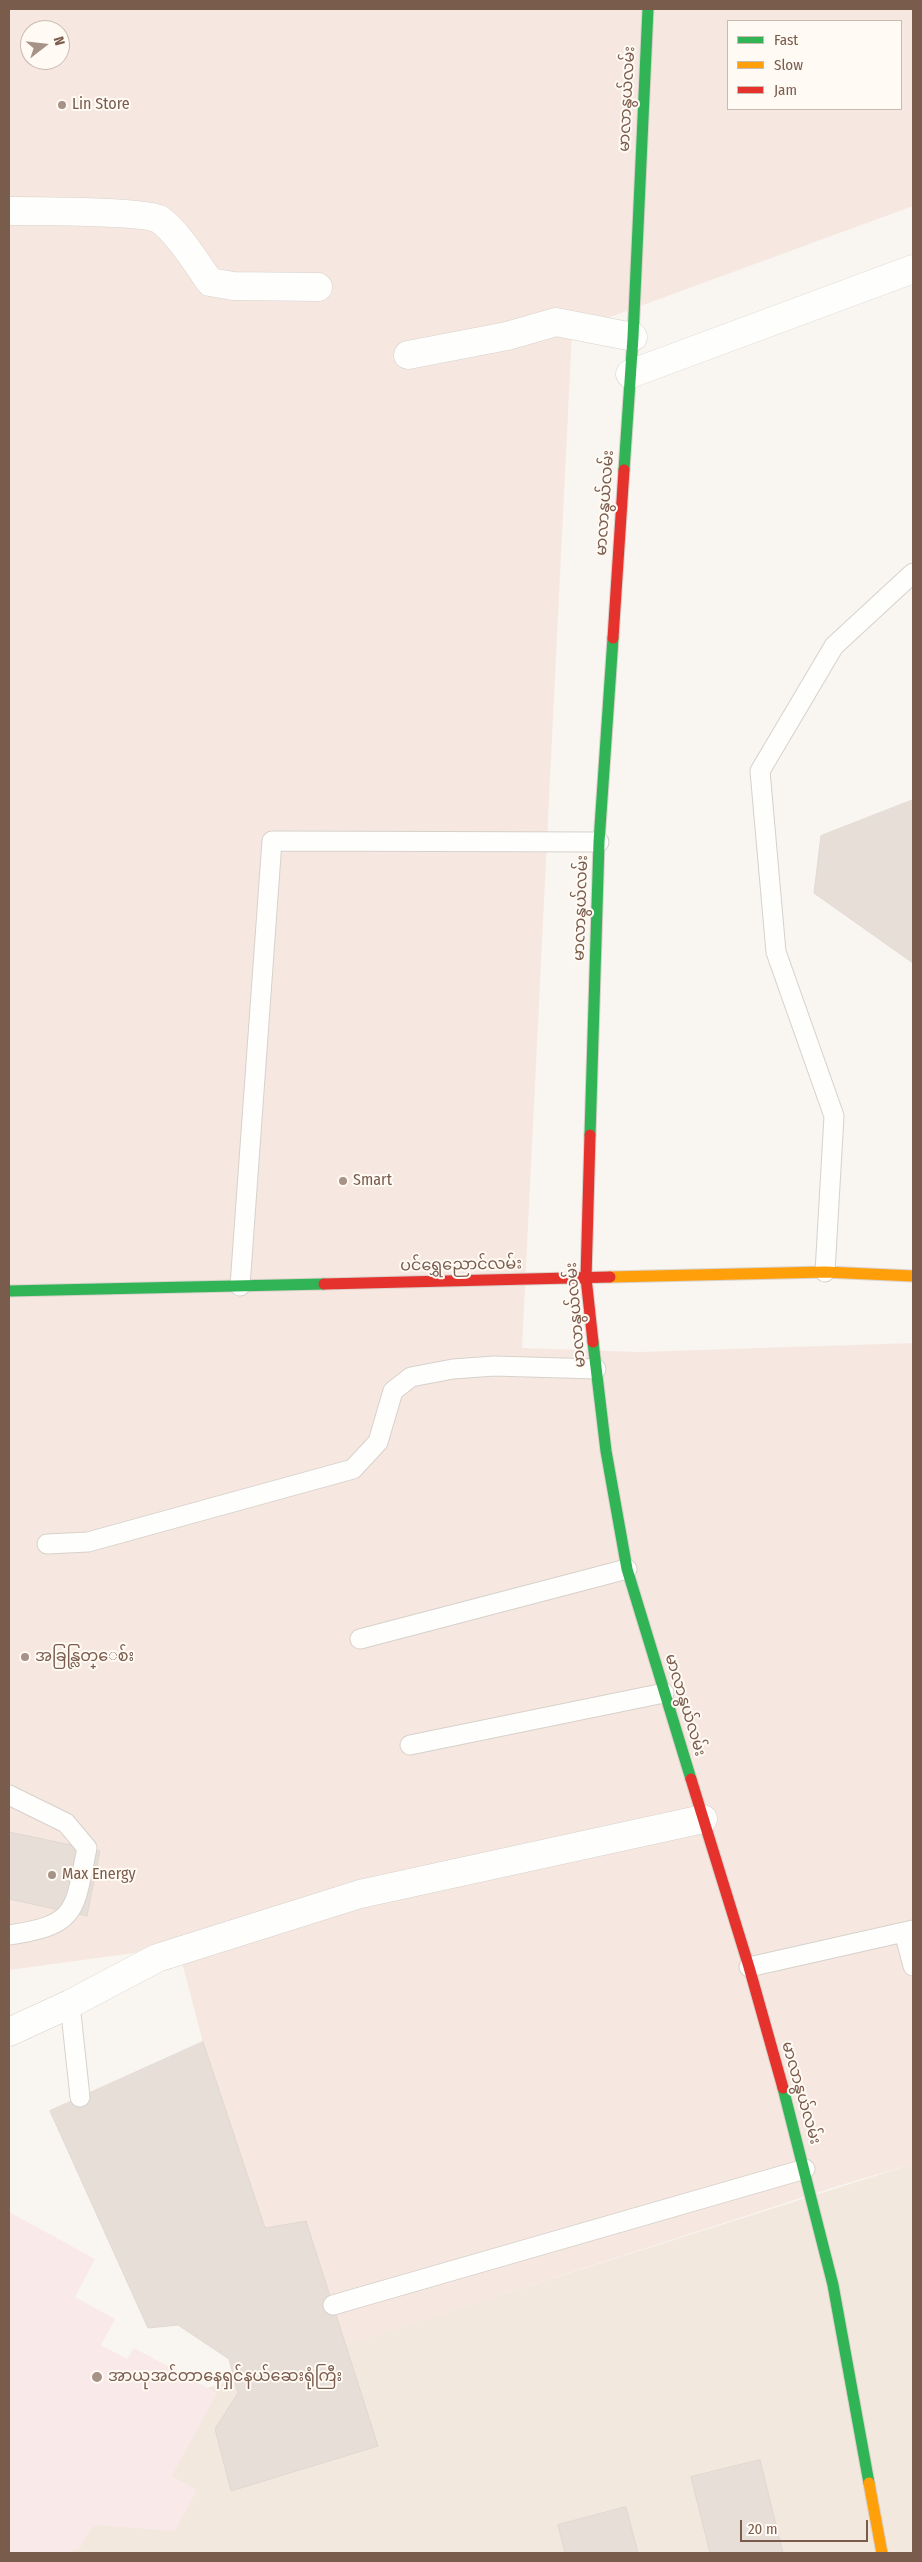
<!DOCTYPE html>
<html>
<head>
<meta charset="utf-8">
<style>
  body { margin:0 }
  #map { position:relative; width:922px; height:2562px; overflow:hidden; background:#f9f5f0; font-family:"Fira Sans Condensed",sans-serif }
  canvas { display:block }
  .frame { position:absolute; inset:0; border:10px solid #7a5c4d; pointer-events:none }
  .legend { position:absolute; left:727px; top:20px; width:175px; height:90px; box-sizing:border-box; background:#fffaf3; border:1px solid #cabbb1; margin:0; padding:6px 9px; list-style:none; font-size:15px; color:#7a5c4d }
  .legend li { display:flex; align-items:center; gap:10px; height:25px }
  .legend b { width:25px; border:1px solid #cabbb1 }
  .north { position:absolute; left:20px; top:20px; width:50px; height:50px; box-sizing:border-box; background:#fffaf3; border:1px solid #cabbb1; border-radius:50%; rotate:74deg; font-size:14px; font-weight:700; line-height:20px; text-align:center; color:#7a5c4d }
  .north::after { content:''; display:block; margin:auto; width:18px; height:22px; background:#a69286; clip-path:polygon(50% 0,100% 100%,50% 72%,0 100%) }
  .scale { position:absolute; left:740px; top:2520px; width:128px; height:22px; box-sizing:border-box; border:2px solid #7a5c4d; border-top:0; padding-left:6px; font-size:15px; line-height:18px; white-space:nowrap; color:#7a5c4d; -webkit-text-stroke:4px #fffaf3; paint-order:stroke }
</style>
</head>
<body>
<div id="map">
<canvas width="922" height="2562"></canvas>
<div class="frame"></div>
<ul class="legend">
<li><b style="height:6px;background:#30b455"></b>Fast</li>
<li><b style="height:6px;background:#ff9f0a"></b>Slow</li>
<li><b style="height:6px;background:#e5322d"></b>Jam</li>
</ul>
<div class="north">N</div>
<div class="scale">20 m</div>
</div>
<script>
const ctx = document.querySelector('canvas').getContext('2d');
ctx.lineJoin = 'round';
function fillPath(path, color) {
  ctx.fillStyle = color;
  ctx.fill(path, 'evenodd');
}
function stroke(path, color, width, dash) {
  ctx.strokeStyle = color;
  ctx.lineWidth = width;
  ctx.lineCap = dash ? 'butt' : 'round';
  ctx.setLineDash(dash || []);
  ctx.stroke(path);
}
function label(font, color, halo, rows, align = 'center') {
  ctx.font = font + ' "Fira Sans Condensed","Noto Sans Myanmar",sans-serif';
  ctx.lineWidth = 4;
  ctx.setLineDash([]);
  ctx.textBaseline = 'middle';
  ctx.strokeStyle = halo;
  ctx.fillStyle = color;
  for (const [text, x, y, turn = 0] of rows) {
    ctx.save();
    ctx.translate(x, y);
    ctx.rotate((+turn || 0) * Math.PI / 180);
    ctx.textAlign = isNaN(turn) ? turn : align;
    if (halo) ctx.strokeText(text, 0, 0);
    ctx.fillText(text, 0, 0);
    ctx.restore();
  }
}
const residential = new Path2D(`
  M913,2164V2553H9V2451Z`);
const commercial = new Path2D(`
  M9,9H913V206L572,331L522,1348L639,1352L913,1343V2164L838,2186L287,2364L178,1947L9,1970ZM728,21H901V109H728ZM30,30H60V60H30Z`);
const medical = new Path2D(`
  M9,2212L95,2259L75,2297L115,2319L101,2345L127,2359L134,2348L217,2393L172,2476L197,2490L175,2531L94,2525L79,2549L65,2553H9Z`);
const building = new Path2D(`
  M913,800V963L814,893L821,836Z
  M9,1832L100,1851L87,1916L9,1899Z
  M203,2042L265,2228L306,2221L378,2446L231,2491L215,2429L238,2393L229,2359L178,2325L148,2328L50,2111Z
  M760,2460L783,2553H710L691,2477Z
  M626,2507L638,2553H565L558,2525Z`);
const lane = new Path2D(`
  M825,1272L834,1116L776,952L760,771L834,646L913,573
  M240,1286L272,841L599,842
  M47,1544L88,1542L353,1469L378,1442L393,1391L411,1377L453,1369L494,1366L596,1369
  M360,1639L627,1569
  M410,1745L664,1693
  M9,1795L66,1823L87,1848C74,1910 79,1925 9,1935
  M904,1932L913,1966
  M749,1967L913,1930
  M70,2004L80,2097
  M333,2305L805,2169`);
const street = new Path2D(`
  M9,211C31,211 147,211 159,219C177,231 197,264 210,282L233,286L318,287
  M408,355L507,336L556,322L633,337
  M630,374L913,269
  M9,2032L70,2004L157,1958L360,1894L703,1819`);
const fast = new Path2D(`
  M624,470L633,337L648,9
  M590,1135L599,842L613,638
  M9,1291L324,1284
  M593,1342L606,1451L627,1569L691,1779
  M783,2088L833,2285L869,2483`);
const slow = new Path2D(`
  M610,1277L825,1272L913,1276
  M869,2483L882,2553`);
const jam = new Path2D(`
  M613,638L624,470
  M590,1135L586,1278L593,1342
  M324,1284L610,1277
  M691,1779L749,1967L783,2088`);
const markers = [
  [62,105,5,"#a69286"],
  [343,1181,5,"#a69286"],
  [25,1657,5,"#a69286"],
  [52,1875,5,"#a69286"],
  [97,2377,6,"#a69286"]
];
const streetNames = [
  ["မာလာနွယ်လမ်း",627,99,-87],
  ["မာလာနွယ်လမ်း",605,503,-86],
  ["မာလာနွယ်လမ်း",581,908,-88],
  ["ပင်ရွှေညောင်လမ်း",461,1265,-1],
  ["မာလာနွယ်လမ်း",576,1315,-95],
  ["မာလာနွယ်လမ်း",685,1705,73],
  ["မာလာနွယ်လမ်း",801,2093,74]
];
const poiNames = [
  ["Lin Store",72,105],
  ["Smart",353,1181],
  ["အခြန္လြတ္ေစ်း",35,1657],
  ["Max Energy",62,1875],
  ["အာယုအင်တာနေရှင်နယ်ဆေးရုံကြီး",108,2377]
];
fillPath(residential, '#f2e8de');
fillPath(commercial, '#f6e8e1');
fillPath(medical, '#fae9e9');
fillPath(building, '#e6ded7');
stroke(building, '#e2d8d2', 1);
stroke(lane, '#d7d1cb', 21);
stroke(street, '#d7d1cb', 29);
stroke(fast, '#d9d2cb', 13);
stroke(slow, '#d9d2cb', 13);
stroke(jam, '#d9d2cb', 13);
stroke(lane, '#fefefd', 19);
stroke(street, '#fefefd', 28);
stroke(fast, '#30b455', 11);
stroke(slow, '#ff9f0a', 11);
stroke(jam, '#e5322d', 11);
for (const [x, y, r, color] of markers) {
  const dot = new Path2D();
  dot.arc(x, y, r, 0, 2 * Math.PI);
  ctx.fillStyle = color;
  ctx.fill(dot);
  stroke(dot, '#fffaf3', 2);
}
label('16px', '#7a5c4d', '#fffaf3', streetNames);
label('16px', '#7a5c4d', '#fffaf3', poiNames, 'left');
</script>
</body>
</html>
